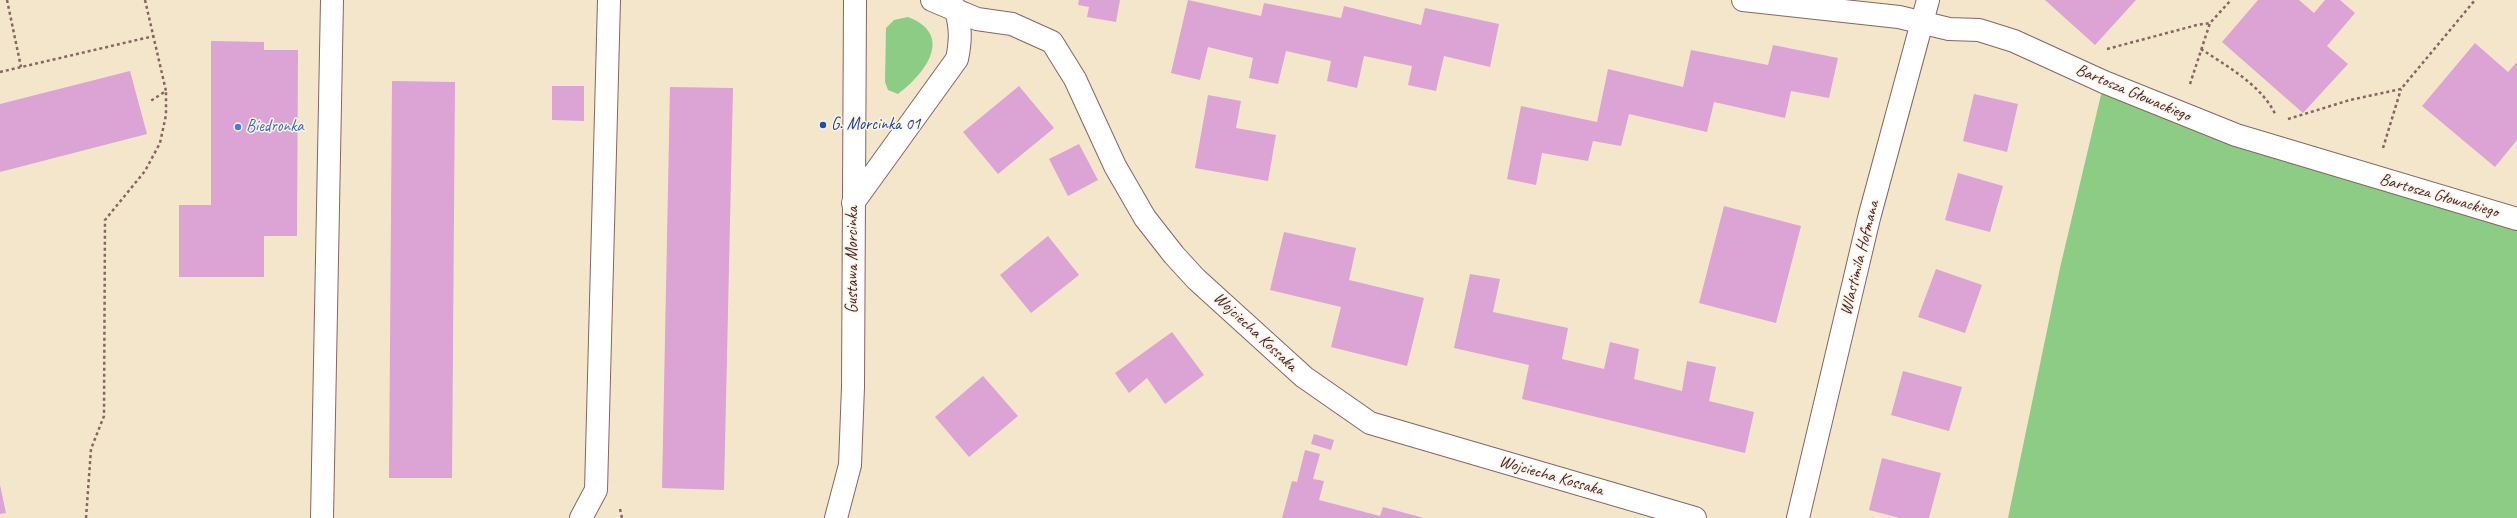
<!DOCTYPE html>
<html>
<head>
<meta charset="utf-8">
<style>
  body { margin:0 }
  canvas { display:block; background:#f4e6cb }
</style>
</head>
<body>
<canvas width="2517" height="518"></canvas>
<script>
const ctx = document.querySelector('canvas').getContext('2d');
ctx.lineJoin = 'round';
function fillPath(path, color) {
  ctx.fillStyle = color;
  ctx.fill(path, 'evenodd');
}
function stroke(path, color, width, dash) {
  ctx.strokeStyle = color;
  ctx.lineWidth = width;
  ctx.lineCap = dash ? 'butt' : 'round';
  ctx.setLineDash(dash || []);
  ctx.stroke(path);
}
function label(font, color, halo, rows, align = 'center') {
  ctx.font = font + ' Caveat,sans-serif';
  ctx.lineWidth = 3;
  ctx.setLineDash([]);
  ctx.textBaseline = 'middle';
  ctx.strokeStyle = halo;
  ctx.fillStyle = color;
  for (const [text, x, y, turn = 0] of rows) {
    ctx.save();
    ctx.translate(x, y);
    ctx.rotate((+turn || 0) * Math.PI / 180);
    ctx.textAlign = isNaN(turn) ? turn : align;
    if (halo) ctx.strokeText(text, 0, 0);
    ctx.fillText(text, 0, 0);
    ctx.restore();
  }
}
const green = new Path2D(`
  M908,17C955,35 925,74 898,94L888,90L885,82L886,28L894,20Z
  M2104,82L2517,219V518H2008L2060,268Z`);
const building = new Path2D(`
  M1079,0H1120L1116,22L1087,17L1089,7L1078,5Z
  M1188,0L1261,16L1264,3L1341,18L1344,6L1421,25L1425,8L1499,24L1490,67L1444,56L1436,91L1408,85L1412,66L1364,56L1357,88L1327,81L1331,61L1286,51L1278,84L1249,78L1253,58L1208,47L1200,80L1171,73Z
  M2045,0H2136L2095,45Z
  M2258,0H2299L2314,13L2325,0H2340L2355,13L2327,46L2348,64L2303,113L2222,42Z
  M211,41L264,42V50H298L297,236H264V277H179V205H211Z
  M2475,43L2508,72L2517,62V140L2495,167L2422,106Z
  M1773,45L1838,58L1829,98L1791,91L1785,118L1714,102L1707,132L1629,114L1621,146L1593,141L1588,161L1542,153L1536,185L1507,179L1521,106L1597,122L1608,69L1683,87L1691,50L1768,65Z
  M130,71L147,134L0,172V104Z
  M392,81L455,82L452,478H389Z
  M552,86H584V121L552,120Z
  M1019,86L1054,128L998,174L963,132Z
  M670,87L733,88L724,490L662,488Z
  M1974,94L2018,104L2007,152L1963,141Z
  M1208,95L1241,101L1236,128L1276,135L1268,181L1195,168Z
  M1079,144L1098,180L1068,196L1049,159Z
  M1958,173L2003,186L1990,232L1945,220Z
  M1724,206L1801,226L1776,323L1699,303Z
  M1284,232L1356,248L1349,280L1424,298L1407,366L1331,347L1341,307L1270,290Z
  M1048,236L1079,275L1031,313L1000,275Z
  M1936,269L1982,285L1965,333L1918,317Z
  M1470,274L1500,279L1493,312L1568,328L1562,359L1604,369L1610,342L1639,349L1634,379L1682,391L1687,361L1716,367L1709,401L1754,412L1745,453L1522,399L1529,365L1454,348Z
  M1172,332L1204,375L1165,404L1147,378L1129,393L1115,373Z
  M1903,371L1962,387L1949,431L1891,415Z
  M983,376L1018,416L969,457L935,417Z
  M1314,434L1334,440L1331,450L1311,444Z
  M1305,450L1320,454L1313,479L1324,481L1319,500L1380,516L1383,507L1424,518H1282L1292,481L1297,482Z
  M1882,458L1941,473L1929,518H1900L1869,510Z
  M0,485L6,513L0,514Z`);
const path = new Path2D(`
  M7,0L21,67
  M145,0L166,91L149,102
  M2107,49L2197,25L2210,23L2231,0
  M2201,49C2228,67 2263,86 2276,116
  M0,72L154,36
  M2190,84L2210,23
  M2288,119L2350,100L2401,89L2475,0
  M2383,148L2401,89
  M620,509L622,518
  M86,518L91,449L104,416L105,220L145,171L160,143L166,115V91`);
const minor = new Path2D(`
  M932,0L977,19L1012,24L1052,42L1075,79L1115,166L1145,218L1174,255L1196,279L1304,377L1370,423L1695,518
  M1743,0L1899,17L1949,29L1979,30L2014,41L2104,82L2236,135L2517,219
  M853,203L957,59C961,40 961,26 955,8
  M322,518L332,0
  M581,518L596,490L609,0
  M836,518L850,465L853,387L855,0
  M1798,518L1869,218L1928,0`);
const markers = [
  [823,125,4,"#1a4fb4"],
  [238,127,4,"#3f7fe0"]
];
const streetNames = [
  ["Bartosza Głowackiego",2133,93,23],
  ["Bartosza Głowackiego",2439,196,16],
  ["Wlastimila Hofmana",1860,258,-76],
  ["Gustawa Morcinka",853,260,-90],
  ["Wojciecha Kossaka",1255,332,43],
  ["Wojciecha Kossaka",1551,476,16]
];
const transitNames = [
  ["G. Morcinka 01",831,125]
];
const shopNames = [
  ["Biedronka",246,127]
];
fillPath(green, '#8ccc84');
fillPath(building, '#dca3d5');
stroke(minor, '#866563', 24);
stroke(path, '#866563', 2.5, [3, 3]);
stroke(minor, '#fff', 22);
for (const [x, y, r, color] of markers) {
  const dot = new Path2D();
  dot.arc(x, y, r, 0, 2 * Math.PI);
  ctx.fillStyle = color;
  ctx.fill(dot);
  stroke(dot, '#fcf5e5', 1.5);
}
label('17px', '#4a1f2b', '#fcf5e5', streetNames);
label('17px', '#164399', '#fcf5e5', transitNames, 'left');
label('17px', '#366cbe', '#fcf5e5', shopNames, 'left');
</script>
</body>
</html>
